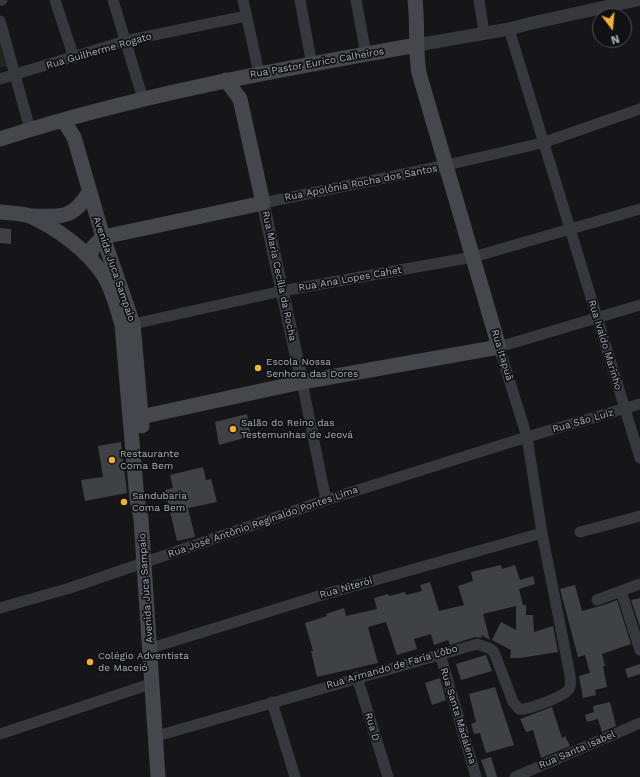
<!DOCTYPE html>
<html>
<head>
<meta charset="utf-8">
<style>
  body { margin:0 }
  #map { position:relative; width:640px; height:777px; overflow:hidden; background:#161618; font-family:"Work Sans",sans-serif }
  canvas { display:block }
  .north { position:absolute; left:592px; top:8px; width:40px; height:40px; box-sizing:border-box; background:#111113; border:1px solid #4d4f55; border-radius:50%; rotate:164deg; font-size:11px; font-weight:700; line-height:16px; text-align:center; color:#a8adb8 }
  .north::after { content:''; display:block; margin:auto; width:14px; height:18px; background:#f2b134; clip-path:polygon(50% 0,100% 100%,50% 72%,0 100%) }
</style>
</head>
<body>
<div id="map">
<canvas width="640" height="777"></canvas>
<div class="north">N</div>
</div>
<script>
const ctx = document.querySelector('canvas').getContext('2d');
ctx.lineJoin = 'round';
function fillPath(path, color) {
  ctx.fillStyle = color;
  ctx.fill(path, 'evenodd');
}
function stroke(path, color, width, dash) {
  ctx.strokeStyle = color;
  ctx.lineWidth = width;
  ctx.lineCap = dash ? 'butt' : 'round';
  ctx.setLineDash(dash || []);
  ctx.stroke(path);
}
function label(font, color, halo, rows, align = 'center') {
  ctx.font = font + ' "Work Sans",sans-serif';
  ctx.lineWidth = 3.5;
  ctx.setLineDash([]);
  ctx.textBaseline = 'middle';
  ctx.strokeStyle = halo;
  ctx.fillStyle = color;
  for (const [text, x, y, turn = 0] of rows) {
    ctx.save();
    ctx.translate(x, y);
    ctx.rotate((+turn || 0) * Math.PI / 180);
    ctx.textAlign = isNaN(turn) ? turn : align;
    if (halo) ctx.strokeText(text, 0, 0);
    ctx.fillText(text, 0, 0);
    ctx.restore();
  }
}
const green = new Path2D(`
  M0,29L10,65L0,68Z`);
const building = new Path2D(`
  M0,228L11,229V244L0,243Z
  M247,414L251,436L219,445L215,422Z
  M121,442L127,493L85,501L81,480L103,477L98,446Z
  M203,467L206,480L211,479L217,502L188,508L195,537L177,541L165,490L173,488L170,475Z
  M501,565L502,569L515,565L520,580L533,576L535,584L519,589L523,605H526V615H533L534,632L553,626L558,652L520,658H510L511,650L492,640L501,622L516,630V606L483,614L490,640L481,635L482,638L475,637L450,645L448,640L434,645L431,634L414,639L417,649L397,655L386,622L368,627L378,663L317,677L311,651H313L305,623L327,616L326,614L344,608L346,616L377,609L374,598L388,594L389,596L405,592L406,595L422,591L420,585L430,582L439,611L464,605L458,586L473,581L471,572Z
  M575,585L582,611L607,604L617,600L631,644L602,654L605,666H603L607,687L595,690L596,695L583,698L579,676L590,673L585,655L578,657L560,589Z
  M640,598V627L631,600Z
  M486,655L492,671L461,680L456,664Z
  M640,664V674L628,678L625,669Z
  M440,678L446,700L432,705L425,683Z
  M495,687L514,745L486,753L480,733L474,734L471,724L476,722L469,694Z
  M610,702L616,726L602,732L598,719L587,722L585,715L594,712L593,706Z
  M552,707L562,738L565,736L570,746L541,758L533,730L526,732L520,719Z
  M491,757L497,777H487L481,760Z`);
const minor = new Path2D(`
  M0,0H2
  M55,0L74,58
  M113,0L143,99
  M243,0L259,73
  M300,0L312,65
  M356,0L366,54
  M479,0L484,32
  M0,21L30,129
  M509,29L640,458
  M0,79L125,41L246,16
  M263,203L447,165L542,143L640,109
  M133,324L282,291L473,257L640,209
  M302,382L326,500
  M580,532L640,516
  M621,591L640,650
  M597,600L640,584
  M0,608L70,588L326,500L527,437L640,404
  M151,648L322,595L542,533
  M440,654L476,777
  M357,677L388,777
  M272,702L295,777
  M0,734L153,683
  M157,736L477,644L489,648L494,652L513,702L519,709C526,711 565,696 569,689C572,684 570,675 569,670L542,533L527,437L499,347L640,305
  M515,777L640,723`);
const tertiary = new Path2D(`
  M417,45L509,29L532,23L637,0
  M263,203L302,382`);
const secondary = new Path2D(`
  M63,120L74,137L103,237L133,324L142,426
  M0,139C136,95 276,70 417,45
  M0,212C9,213 22,213 30,216C58,229 87,250 104,276C113,291 117,308 122,325L137,499L141,519L158,777
  M32,216C60,217 74,219 89,192
  M90,257L93,247L103,237L263,203L240,99L226,80
  M131,419L302,382L499,347L419,73C415,49 418,24 415,0`);
const markers = [
  [258,368,4,"#f2b134"],
  [233,429,4,"#f2b134"],
  [112,460,4,"#f2b134"],
  [124,502,4,"#f2b134"],
  [90,662,4,"#f2b134"]
];
const streetNames = [
  ["Rua Guilherme Rogato",99,51,-16],
  ["Rua Pastor Euríco Calheiros",317,63,-10],
  ["Rua Apolônia Rocha dos Santos",361,183,-11],
  ["Avenida Juca Sampaio",114,269,71],
  ["Rua Maria Cecília da Rocha",279,276,78],
  ["Rua Ana Lopes Cahet",350,279,-10],
  ["Rua Ivaldo Marinho",605,345,73],
  ["Rua Itapuã",502,355,73],
  ["Rua São Luiz",583,421,-16],
  ["Rua José Antônio Reginaldo Pontes Lima",263,522,-19],
  ["Avenida Juca Sampaio",146,588,-94],
  ["Rua Niterói",346,588,-16],
  ["Rua Armando de Faria Lôbo",392,667,-16],
  ["Rua Santa Madalena",458,716,73],
  ["Rua D",372,727,73],
  ["Rua Santa Isabel",577,750,-23]
];
const poiNames = [
  ["Escola Nossa",266,362],
  ["Senhora das Dores",266,374],
  ["Salão do Reino das",241,423],
  ["Testemunhas de Jeová",241,435],
  ["Restaurante",120,454],
  ["Coma Bem",120,466],
  ["Sandubaria",132,496],
  ["Coma Bem",132,508],
  ["Colégio Adventista",98,656],
  ["de Maceió",98,668]
];
fillPath(green, '#1e261f');
fillPath(building, '#404145');
stroke(minor, '#37383d', 11);
stroke(tertiary, '#37383d', 13);
stroke(secondary, '#45474d', 15);
for (const [x, y, r, color] of markers) {
  const dot = new Path2D();
  dot.arc(x, y, r, 0, 2 * Math.PI);
  ctx.fillStyle = color;
  ctx.fill(dot);
  stroke(dot, '#111113', 1.5);
}
label('10px', '#a8adb8', '#111113', streetNames);
label('10px', '#a8adb8', '#111113', poiNames, 'left');
</script>
</body>
</html>
